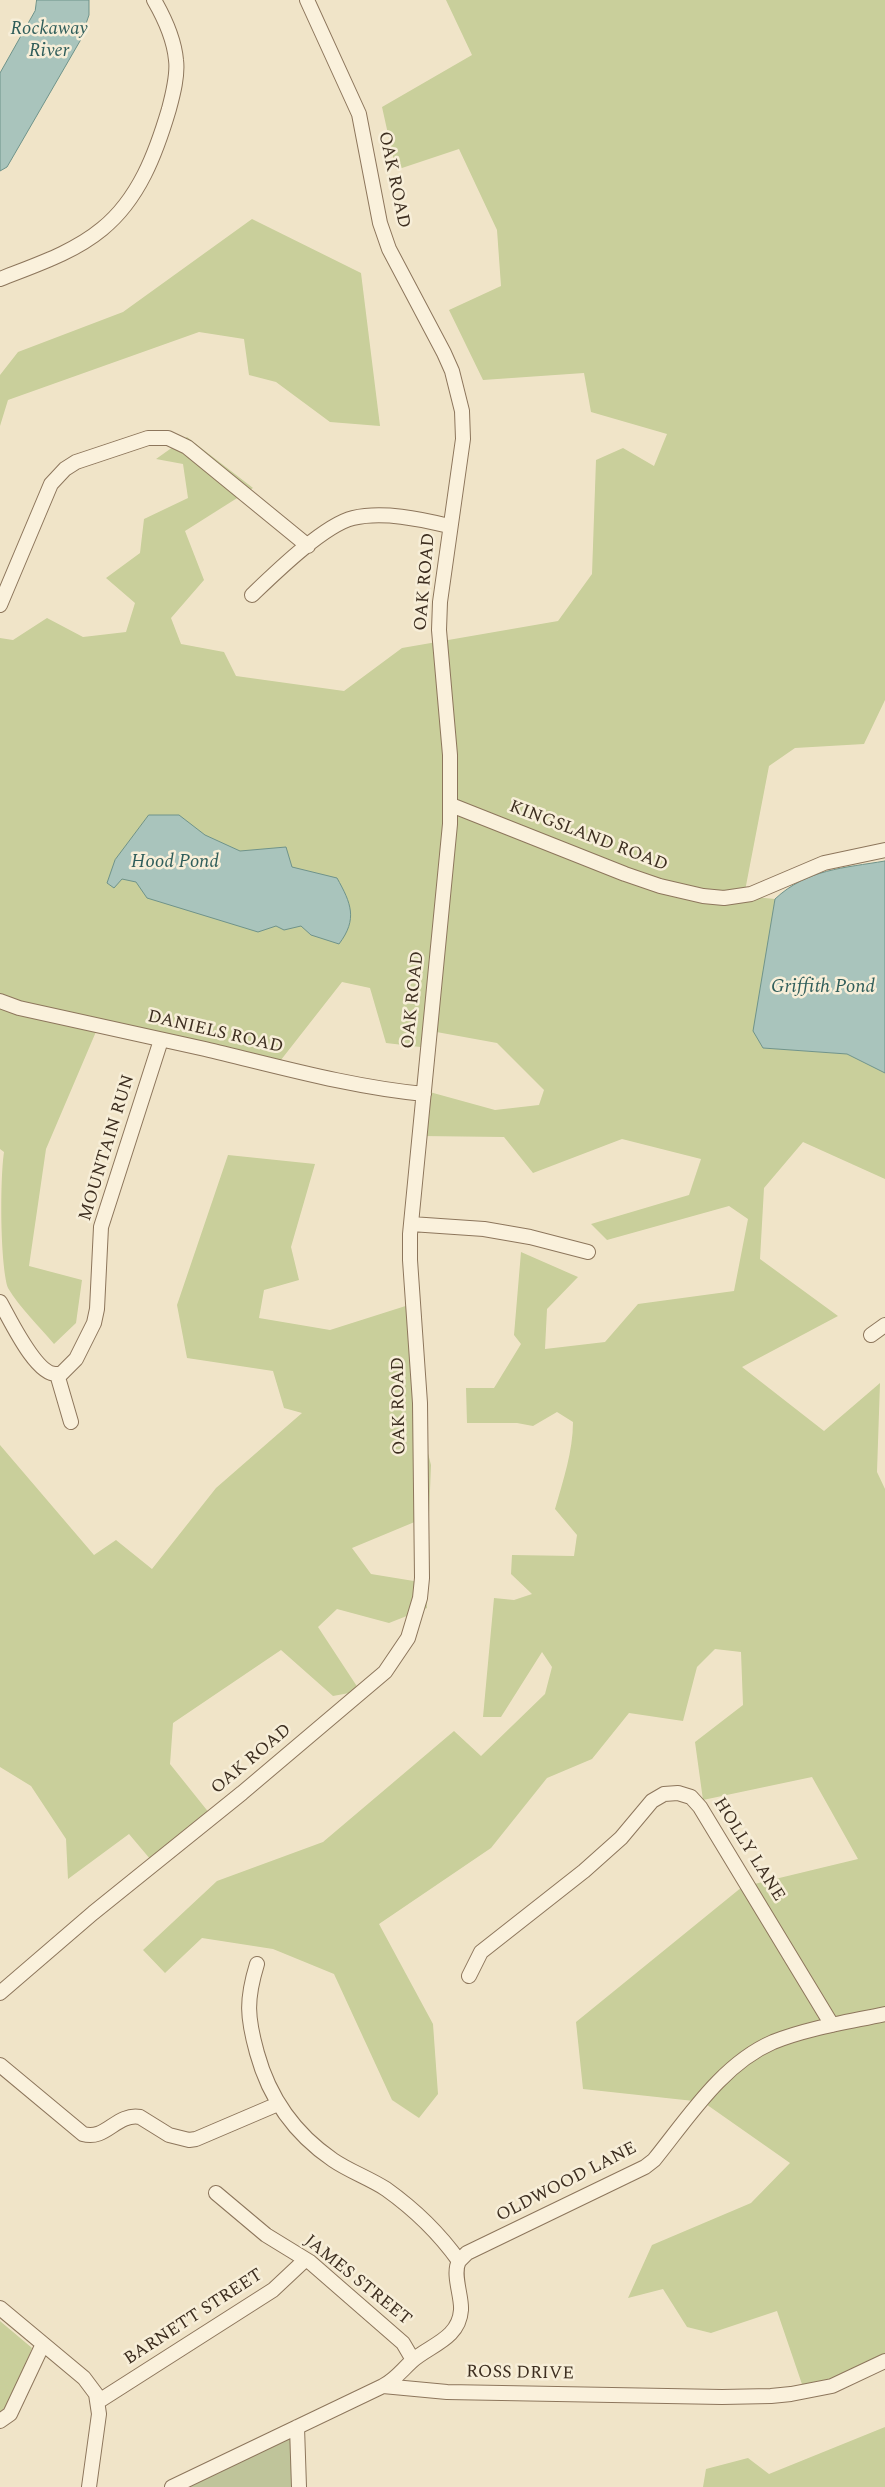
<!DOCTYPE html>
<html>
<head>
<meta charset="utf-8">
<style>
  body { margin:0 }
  canvas { display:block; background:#f0e4c8 }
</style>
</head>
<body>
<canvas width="885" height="2487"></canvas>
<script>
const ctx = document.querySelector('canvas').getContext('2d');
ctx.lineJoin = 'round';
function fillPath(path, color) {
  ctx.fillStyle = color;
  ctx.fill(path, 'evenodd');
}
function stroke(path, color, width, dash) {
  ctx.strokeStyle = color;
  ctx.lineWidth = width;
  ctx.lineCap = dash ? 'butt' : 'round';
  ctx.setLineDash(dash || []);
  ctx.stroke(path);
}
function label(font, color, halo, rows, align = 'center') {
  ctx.font = font + ' Spectral,serif';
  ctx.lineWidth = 5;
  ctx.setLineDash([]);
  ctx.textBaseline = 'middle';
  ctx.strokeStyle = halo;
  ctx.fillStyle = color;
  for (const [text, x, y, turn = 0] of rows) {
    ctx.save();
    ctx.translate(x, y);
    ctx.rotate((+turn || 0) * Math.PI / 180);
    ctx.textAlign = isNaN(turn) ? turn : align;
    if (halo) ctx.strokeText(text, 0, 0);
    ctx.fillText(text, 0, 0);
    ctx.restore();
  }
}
const green = new Path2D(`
  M446,0H885V700L864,744L795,748L769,766L744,896L775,899L754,1031L763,1048L847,1054L885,1073V1179L803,1142L764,1188L760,1259L838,1316L742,1367L824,1431L880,1383L877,1472L885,1489V2364L805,2393L777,2311L711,2333L687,2327L663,2289L628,2298L652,2245L751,2203L790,2163L703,2102L583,2089L576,2022L742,1887L858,1859L812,1777L703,1800L695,1742L743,1705L741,1652L715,1649L697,1667L683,1721L629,1713L592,1759L547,1778L491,1848L379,1924L433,2024L438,2094L419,2118L392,2100L334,1974L273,1949L202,1938L165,1973L143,1950L217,1881L323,1842L454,1731L481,1756L545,1694L552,1667L542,1652L501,1717H483L494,1598L514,1600L532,1594L511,1574L512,1555L574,1556L577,1535L555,1509C563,1481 573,1451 573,1422L557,1412L533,1426L517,1423H467L466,1388H494L521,1344L514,1335L521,1252L578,1277L547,1309L545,1349L605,1342L638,1304L734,1291L748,1219L729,1206L607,1240L591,1224L689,1195L701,1159L622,1139L533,1173L504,1137L420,1136L426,1091L495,1110L539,1105L544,1090L497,1043L431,1031L429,1048L386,1043L370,988L342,982L277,1065L98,1027L46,1149L29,1266L82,1280L76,1323L54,1344C39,1326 20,1308 8,1288C0,1263 0,1179 4,1152L0,1149V638L13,640L47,618L83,637L126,632L135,603L106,578L140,553L144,519L188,498L183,464L156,459L187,437L253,488L185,531L204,580L171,618L181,644L224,652L236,676L344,691L402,648L558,621L592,574L596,460L623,448L654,466L667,434L591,412L584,373L483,380L449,310L501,286L497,230L459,149L396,170L382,107L472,55Z
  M252,219L361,273L380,426L330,422L276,382L249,375L244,339L199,332L8,400L0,426V375L18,352L123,312Z
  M228,1155L315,1164L291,1247L299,1280L264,1290L259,1318L330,1330L415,1303L418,1414L431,1465L429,1516L352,1548L371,1574L426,1583L427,1608L389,1623L337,1609L318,1627L360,1691L333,1696L281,1650L173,1723L170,1764L214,1819L156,1866L129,1834L68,1879L66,1839L31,1786L0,1767V1445L94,1555L116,1540L152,1569L216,1488L302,1413L284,1408L273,1371L187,1358L177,1305Z
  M0,2321L32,2348L5,2413L0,2416Z
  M885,2427V2487H703L706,2469L748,2458L769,2474Z`);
const cemetery = new Path2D(`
  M292,2436V2487H185Z`);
const water = new Path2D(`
  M37,0H89V15L80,41L7,167L0,171V73L35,11Z
  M149,815H179L205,835L240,851L286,847L292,867L337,878C351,903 358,919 339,944L311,935L301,926L284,930L276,926L258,932L147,898L136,882L122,879L114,888L107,883L115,860Z
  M885,861V1073L847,1054L763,1048L753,1031L775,899C807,869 844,868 885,861Z`);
const minor = new Path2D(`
  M0,279C35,265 73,253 102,229C139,199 156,153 169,109C173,94 178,75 176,60C174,38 165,19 154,0
  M252,595C275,573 324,525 353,518C383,511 420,519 449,526
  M0,605L51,484L65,469L76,462L148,438H168L187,447L308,546
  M451,805L625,874L660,886L703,896L724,898L751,894L824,863L885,850
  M0,1001L19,1008C81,1022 143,1035 205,1049C277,1066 350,1087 424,1094
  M411,1224L484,1229L530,1237L588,1252
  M0,1302C10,1319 36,1376 57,1374
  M871,1335L885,1325
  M57,1374H61L76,1359L94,1323L97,1309L101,1227L161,1040
  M57,1374L71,1422
  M257,1964C246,2000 247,2017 257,2053C269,2097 295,2134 333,2160C349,2171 369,2178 386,2189C414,2209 439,2233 459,2261C452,2274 462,2296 461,2310C459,2339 430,2345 412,2361C401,2371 396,2379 383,2386
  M469,1976L481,1952L584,1871L621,1838L652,1801L664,1794L678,1793L691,1797L700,1807L832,2025
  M0,1993L93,1913L242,1793L385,1672L408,1638L420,1598L422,1578L420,1403L410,1260V1234L450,824V755L439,630L440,602L463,439L462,411L452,371L444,353L389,249L380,223L359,114L307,0
  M0,2065L83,2134C106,2141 116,2113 140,2117L169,2135L189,2140L196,2139L278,2104
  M216,2193L266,2235L310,2262L403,2343L413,2360
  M459,2261L467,2253L645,2167L654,2160C688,2118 722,2064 773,2042C808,2028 848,2022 885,2014
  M0,2308L84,2378L96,2394L99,2414L89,2487
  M99,2401L273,2290L305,2260
  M0,2421L10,2414L43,2344
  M297,2427L299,2487
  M172,2487L383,2386L447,2392L722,2397L771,2396L791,2394L832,2386L885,2361`);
const streetNames = [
  ["OAK ROAD",393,180,78],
  ["OAK ROAD",426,582,-85],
  ["KINGSLAND ROAD",588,837,21],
  ["OAK ROAD",414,1000,-84],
  ["DANIELS ROAD",215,1033,13],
  ["MOUNTAIN RUN",108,1148,-73],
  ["OAK ROAD",400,1406,-91],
  ["OAK ROAD",252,1760,-40],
  ["HOLLY LANE",748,1850,58],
  ["OLDWOOD LANE",567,2183,-27],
  ["JAMES STREET",357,2281,39],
  ["BARNETT STREET",194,2318,-33],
  ["ROSS DRIVE",520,2374,1]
];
const waterNames = [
  ["Rockaway",49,30],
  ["River",49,52],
  ["Hood Pond",175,863],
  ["Griffith Pond",823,988]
];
fillPath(green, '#c9cf9b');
fillPath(cemetery, '#bfc49a');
fillPath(water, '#a9c4bc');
stroke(water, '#6f938a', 1);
stroke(minor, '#8d765c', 16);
stroke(minor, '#faf1dc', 14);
label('18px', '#3d2e20', '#f7eed8', streetNames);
label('italic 19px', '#2f5d5a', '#f7eed8', waterNames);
</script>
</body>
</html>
